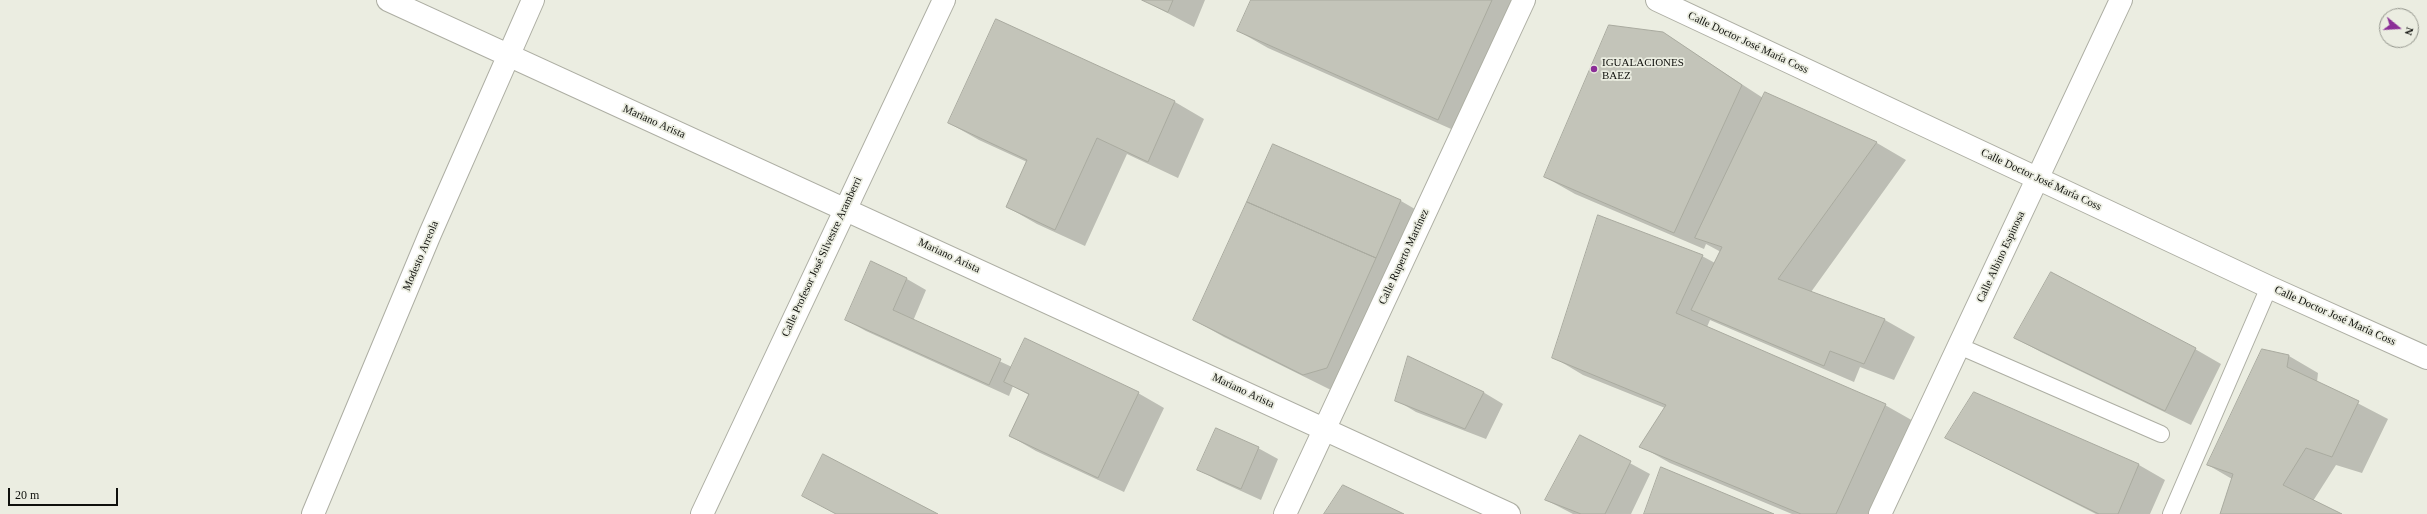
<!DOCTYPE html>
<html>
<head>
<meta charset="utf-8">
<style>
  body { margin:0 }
  #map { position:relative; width:2427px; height:514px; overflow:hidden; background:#ebede1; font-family:"Times New Roman",serif }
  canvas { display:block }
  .north { position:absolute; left:2379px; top:8px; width:40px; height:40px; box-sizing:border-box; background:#ebede1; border:1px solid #93958c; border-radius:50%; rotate:108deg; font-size:11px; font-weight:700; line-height:16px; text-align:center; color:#0f100c }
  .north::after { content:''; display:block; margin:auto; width:14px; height:18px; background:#8b2d97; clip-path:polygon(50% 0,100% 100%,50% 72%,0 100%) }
  .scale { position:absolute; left:8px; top:488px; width:110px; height:18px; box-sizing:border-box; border:2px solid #0f100c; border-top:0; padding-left:5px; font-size:12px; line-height:14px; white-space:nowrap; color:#0f100c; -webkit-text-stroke:3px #ebede1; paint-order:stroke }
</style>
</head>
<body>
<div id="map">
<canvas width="2427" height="514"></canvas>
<div class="north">N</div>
<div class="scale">20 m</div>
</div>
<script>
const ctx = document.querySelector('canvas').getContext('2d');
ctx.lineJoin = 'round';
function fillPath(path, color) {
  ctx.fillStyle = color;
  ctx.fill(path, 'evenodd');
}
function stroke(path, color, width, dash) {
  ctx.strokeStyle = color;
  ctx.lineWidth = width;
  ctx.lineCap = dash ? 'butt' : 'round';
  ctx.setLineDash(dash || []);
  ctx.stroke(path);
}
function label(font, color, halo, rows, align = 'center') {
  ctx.font = font + ' "Times New Roman",serif';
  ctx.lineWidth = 3.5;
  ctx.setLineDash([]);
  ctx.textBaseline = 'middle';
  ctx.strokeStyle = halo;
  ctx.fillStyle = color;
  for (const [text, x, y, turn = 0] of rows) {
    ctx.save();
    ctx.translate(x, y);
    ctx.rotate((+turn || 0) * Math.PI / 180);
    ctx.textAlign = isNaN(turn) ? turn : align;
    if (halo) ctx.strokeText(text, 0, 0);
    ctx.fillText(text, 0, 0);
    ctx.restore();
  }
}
const shadow = new Path2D(`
  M1143,0H1205L1194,27Z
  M1252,0H1529L1467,136L1268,48L1238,31Z
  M997,20L1175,102L1204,119L1178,178L1127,154L1085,246L1037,224L1007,207L1027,162L979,140L949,123Z
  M1663,33L1763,98L1765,93L1877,143L1906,160L1811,292L1885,320L1915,337L1894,380L1860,367L1854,382L1710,320L1707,327L1885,405L1915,422L1874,514H1792L1670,463L1640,446L1665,408L1583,375L1553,357L1702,256L1715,263L1721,252L1706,244L1704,249L1575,194L1545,177Z
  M1273,145L1401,201L1427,216L1333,391L1224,337L1194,320Z
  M907,279L926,290L913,321L1012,367L1138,393L1164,408L1124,492L1036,451L1010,436L1029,395L1013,386L1009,396L866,331L846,320Z
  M2015,338L2195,349L2221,364L2191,425L2041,352Z
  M2289,356L2318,373L2317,382L2388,419L2362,473L2336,465L2313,501L2340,514H2221L2232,479L2208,465Z
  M1483,392L1503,404L1486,439L1416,412L1396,400Z
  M1974,393L2139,465L2165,480L2150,514H2096L1946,438Z
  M1580,436L1650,474L1631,514H1573L1546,500Z
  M1258,448L1278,459L1261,500L1219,481L1199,470Z`);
const building = new Path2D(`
  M1142,0H1173L1168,12Z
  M1251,0H1492L1438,120L1237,31Z
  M996,19L1175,101L1148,162L1097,138L1055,230L1006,207L1027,160L948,123Z
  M1609,25L1663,32L1742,85L1674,233L1544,177Z
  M1765,92L1877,142L1778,279L1885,319L1864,364L1830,351L1824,366L1691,310L1722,247L1695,238Z
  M1273,144L1401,200L1376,258L1247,202Z
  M1247,202L1376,258L1327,368L1303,375L1193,320Z
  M1598,215L1703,255L1676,313L1886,404L1836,514H1801L1639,447L1666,405L1552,358Z
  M871,261L907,278L893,310L1001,359L989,385L845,320Z
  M2051,272L2196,348L2165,411L2014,338Z
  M1025,338L1139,392L1098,478L1009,436L1029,394L1004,382Z
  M2262,349L2289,355L2287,367L2359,401L2332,457L2306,448L2283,485L2342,514H2220L2233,474L2207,465Z
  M1408,356L1484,392L1465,429L1395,401Z
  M1974,392L2139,464L2118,514H2099L1945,438Z
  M1216,428L1259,447L1241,489L1197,470Z
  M1580,435L1631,461L1605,514H1581L1545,500Z
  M823,454L938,514H836L802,496Z
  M1661,467L1774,514H1644Z
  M1343,485L1404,514H1324Z`);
const service = new Path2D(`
  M1959,346L2161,434
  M2171,514L2269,287`);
const minor = new Path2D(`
  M388,0L1509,514
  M1657,0L2269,287L2427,358
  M313,514L430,234L533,0
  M1285,514L1524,0
  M1880,514L2121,0`);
const secondary = new Path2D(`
  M702,514L944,0`);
const markers = [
  [1594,69,4,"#8b2d97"]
];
const streetNames = [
  ["Calle Doctor José María Coss",1748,43,25],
  ["Mariano Arista",654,122,24],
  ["Calle Doctor José María Coss",2041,180,25],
  ["Modesto Arreola",421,256,-67],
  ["Mariano Arista",949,256,25],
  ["Calle Profesor José Silvestre Aramberri",822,257,-65],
  ["Calle Ruperto Martínez",1404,257,-65],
  ["Calle Albino Espinosa",2001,257,-65],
  ["Calle Doctor José María Coss",2335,316,24],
  ["Mariano Arista",1243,391,25]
];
const poiNames = [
  ["IGUALACIONES",1602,63],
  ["BAEZ",1602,76]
];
fillPath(shadow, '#0003');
fillPath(building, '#c3c4b9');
stroke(building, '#a9aa9f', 1);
stroke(service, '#adaea3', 18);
stroke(minor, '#adaea3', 24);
stroke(secondary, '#adaea3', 24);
stroke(service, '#fff', 16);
stroke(minor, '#fff', 22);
stroke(secondary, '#fff', 22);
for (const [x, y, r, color] of markers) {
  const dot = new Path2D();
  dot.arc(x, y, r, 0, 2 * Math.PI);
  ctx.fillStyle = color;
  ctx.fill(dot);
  stroke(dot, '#ebede1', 1.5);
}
label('11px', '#0f100c', '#ebede1', streetNames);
label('11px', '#0f100c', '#ebede1', poiNames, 'left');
</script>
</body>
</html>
